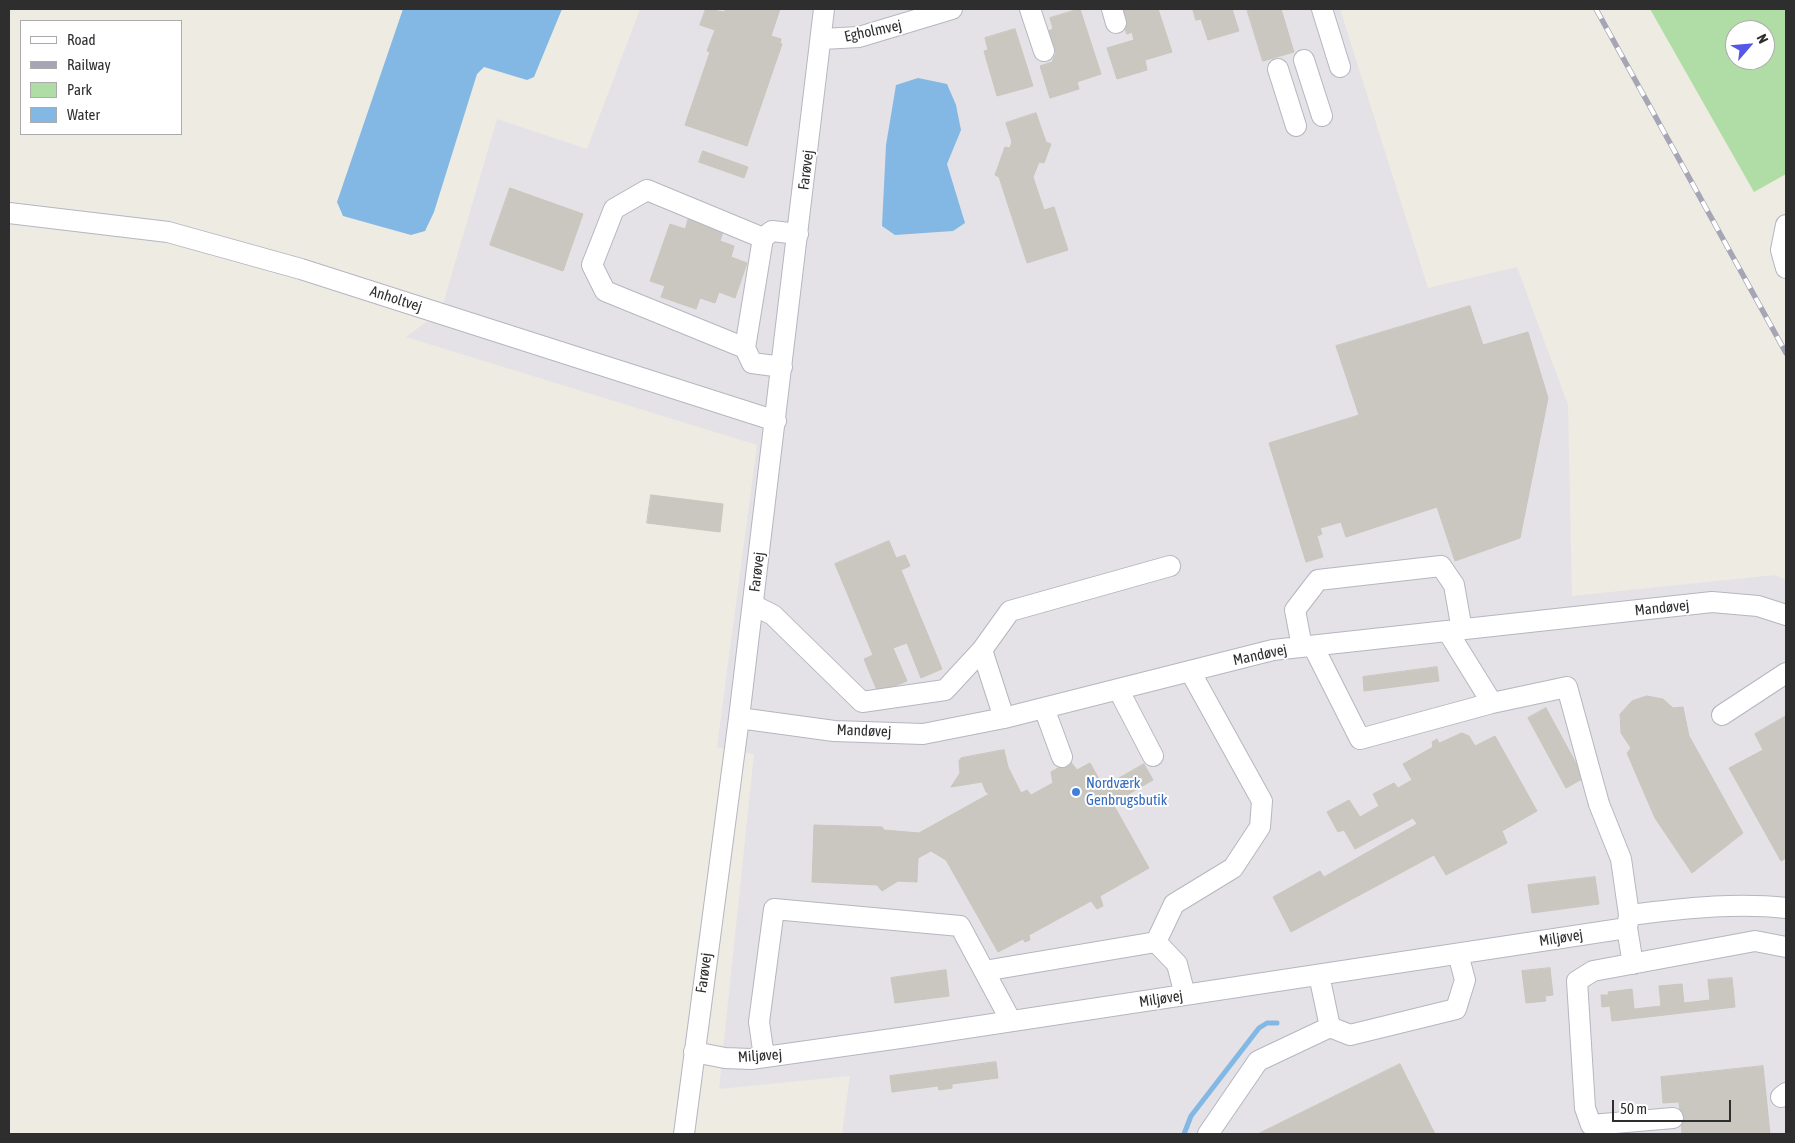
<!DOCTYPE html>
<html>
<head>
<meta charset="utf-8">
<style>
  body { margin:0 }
  #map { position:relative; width:1795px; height:1143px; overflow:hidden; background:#edebe2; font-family:"Asap Condensed",sans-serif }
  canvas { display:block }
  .frame { position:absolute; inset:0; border:10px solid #2e2e2e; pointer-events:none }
  .legend { position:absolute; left:20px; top:20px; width:162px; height:115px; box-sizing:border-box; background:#fff; border:1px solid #ababab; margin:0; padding:6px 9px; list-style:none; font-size:15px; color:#2e2e2e }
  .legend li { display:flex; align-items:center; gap:10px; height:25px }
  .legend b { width:25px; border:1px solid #ababab }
  .north { position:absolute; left:1725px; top:20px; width:50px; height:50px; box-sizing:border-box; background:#fff; border:1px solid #ababab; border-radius:50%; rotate:63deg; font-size:14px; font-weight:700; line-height:20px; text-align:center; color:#2e2e2e }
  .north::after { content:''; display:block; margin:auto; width:18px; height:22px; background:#5557e8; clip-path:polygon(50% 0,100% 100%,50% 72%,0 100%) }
  .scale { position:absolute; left:1612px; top:1100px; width:119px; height:22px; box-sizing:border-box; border:2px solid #2e2e2e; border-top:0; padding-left:6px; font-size:15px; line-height:18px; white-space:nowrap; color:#2e2e2e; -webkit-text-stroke:4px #fff; paint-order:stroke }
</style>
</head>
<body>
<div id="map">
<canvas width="1795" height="1143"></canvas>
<div class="frame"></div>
<ul class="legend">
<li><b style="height:6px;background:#fff"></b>Road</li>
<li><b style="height:6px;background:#a6a5b6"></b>Railway</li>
<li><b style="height:14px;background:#afdda5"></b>Park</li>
<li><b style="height:14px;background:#82b8e3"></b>Water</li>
</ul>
<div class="north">N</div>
<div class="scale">50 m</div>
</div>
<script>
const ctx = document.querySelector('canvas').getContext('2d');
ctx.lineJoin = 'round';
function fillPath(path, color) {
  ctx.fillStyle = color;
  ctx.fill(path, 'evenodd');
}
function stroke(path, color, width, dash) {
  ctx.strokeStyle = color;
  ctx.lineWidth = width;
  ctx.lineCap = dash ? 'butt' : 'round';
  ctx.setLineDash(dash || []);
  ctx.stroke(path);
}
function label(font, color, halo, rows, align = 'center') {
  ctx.font = font + ' "Asap Condensed",sans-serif';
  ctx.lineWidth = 4;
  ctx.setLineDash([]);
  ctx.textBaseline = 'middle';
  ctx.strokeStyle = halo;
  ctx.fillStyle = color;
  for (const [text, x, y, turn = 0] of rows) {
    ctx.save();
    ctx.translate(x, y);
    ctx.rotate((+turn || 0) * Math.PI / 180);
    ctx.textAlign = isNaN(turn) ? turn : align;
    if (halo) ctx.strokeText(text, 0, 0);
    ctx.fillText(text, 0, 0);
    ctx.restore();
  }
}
const industrial = new Path2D(`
  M640,9H1340L1428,288L1517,267L1568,405L1572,596L1775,575L1786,580V1134H842L850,1076L719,1089L754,754L717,747L757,445L406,337L441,311L497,119L587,149Z`);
const green = new Path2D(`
  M1650,9H1786V174L1754,192ZM1735,30H1765V60H1735Z`);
const water = new Path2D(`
  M403,9H562L534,77L527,80L484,67L477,74L434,212L425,231L411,235L343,216L337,202Z
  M918,78L947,84L956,105L961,130L947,164L965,223L953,231L895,235L882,226L886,145L896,85Z`);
const stream = new Path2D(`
  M1184,1134L1191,1116L1259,1028L1267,1023H1277`);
const building = new Path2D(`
  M706,9L724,12L726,9H780L771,36L781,39L780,43L782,44L747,146L685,125L710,52L707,51L715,30L700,25Z
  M1080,9L1101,74L1077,82L1079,89L1050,98L1040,66L1052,62L1056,53L1048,31L1053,29L1050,18Z
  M1120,9H1158L1172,52L1145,60L1147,70L1117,79L1107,48L1134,40L1132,32L1127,34Z
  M1193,9H1232L1239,31L1208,40L1201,19L1196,20Z
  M1247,9H1281L1294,52L1263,61Z
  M1015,29L1033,86L997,96L984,51L988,50L985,38Z
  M1036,113L1046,142L1051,144L1044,163L1039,162L1033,177L1044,210L1054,207L1068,250L1027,263L999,177L995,175L1005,147L1010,148L1012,142L1006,123Z
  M703,151L748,167L744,178L699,162Z
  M510,188L583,214L563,271L490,245Z
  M689,217L724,229L720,241L734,246L731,257L747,263L735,298L719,292L715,303L700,298L696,309L661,297L665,286L650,281L670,224L685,229Z
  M1470,306L1483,345L1528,332L1548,398L1520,538L1455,561L1437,507L1346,537L1341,522L1320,528L1322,534L1317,536L1323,557L1306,562L1269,443L1359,415L1336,346Z
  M651,495L723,504L720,532L647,523Z
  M889,541L896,558L905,555L910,566L901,570L942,669L921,678L907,643L893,648L907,681L878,693L864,659L873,655L835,564Z
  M1437,667L1439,681L1364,691L1363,677Z
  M1647,696L1663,699L1673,708L1683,707L1689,736L1743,833L1692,873L1655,818L1627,753L1631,748L1621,733L1620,714L1632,701Z
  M1546,708L1584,778L1566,788L1528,718Z
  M1786,716V858L1781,861L1729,768L1763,750L1755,734Z
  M1462,733L1469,736L1475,746L1495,736L1537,811L1502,831L1507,843L1446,875L1434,855L1291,932L1273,897L1320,871L1324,877L1417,824L1413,818L1355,849L1344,830L1338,832L1327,812L1349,800L1360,817L1379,806L1373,794L1394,783L1398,788L1412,780L1403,764L1433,747L1432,742L1437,739L1439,743Z
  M1004,750L1008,767L1021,793L1027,790L1031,795L1053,783L1051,772L1070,761L1077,770L1090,763L1149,868L1100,896L1103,906L1097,909L1091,901L1029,935L1030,940L1025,942L1023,939L998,952L946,860L931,851L918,858L917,882L898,881L882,891L877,885L812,882L814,825L882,827L884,830L919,833L989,794L986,792L982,782L951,787L960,773L959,761L961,758Z
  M1144,764L1153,780L1113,803L1104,787Z
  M1595,877L1599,904L1532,913L1528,885Z
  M1550,968L1553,995L1545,996L1546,1001L1526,1003L1522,971Z
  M946,970L949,996L895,1003L891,978Z
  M1732,978L1735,1007L1612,1021L1610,1006L1602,1007L1601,995H1609L1608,992L1632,989L1634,1009L1661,1006L1659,986L1682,984L1684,1003L1710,1000L1708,980Z
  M996,1062L998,1078L952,1084V1088L939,1090L938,1086L892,1092L890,1076Z
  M1400,1064L1435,1134H1258Z
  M1763,1066L1770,1134H1682L1679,1102L1663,1103L1661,1077Z`);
const minor = new Path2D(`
  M1030,9L1044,51
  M1112,9L1116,23
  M1322,9L1340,67
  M822,39L859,37L952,9
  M1304,60L1322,116
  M1278,69L1296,126
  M9,213L168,232L301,269L776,421
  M1786,225L1781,250L1786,268
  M745,348L605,291L592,265L614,209L647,190L763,238
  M782,367L752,363L745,348L763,238L772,231L798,234
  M753,605L773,615L862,702L945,690L982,650
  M1448,632L1492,703
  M1313,646L1360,739L1492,703L1567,687L1599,804L1621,859L1629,915
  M1302,647L1295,610L1318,580L1441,566L1454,585L1462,630
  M1118,689L1153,756
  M1044,708L1062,757
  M1722,715L1786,673
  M739,718L834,731L923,734L1004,718L1273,650L1712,602L1758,606L1786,615
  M1004,718L982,650L1010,611L1170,566
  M1156,942L1177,964L1185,995
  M1633,964L1627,928L1629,915C1682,909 1733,902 1786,908
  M984,971L1156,942L1174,904L1233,868L1260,827L1262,801L1190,671
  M1319,975L1330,1027L1350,1035L1456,1009L1465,980L1458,954
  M694,1052L725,1058L751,1059L907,1037L1627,928
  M764,1057L759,1022L774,909L960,926L1011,1021
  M1781,1097L1786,1093
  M1673,1118L1591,1125L1585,1108L1577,981L1593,971L1755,941L1786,947
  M684,1134L739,718L824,9
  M1208,1134L1258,1061L1330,1027`);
const rail = new Path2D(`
  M1596,9L1786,353`);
const markers = [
  [1076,792,5,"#3f7fe0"]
];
const streetNames = [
  ["Egholmvej",873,31,-12],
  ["Farøvej",806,170,-83],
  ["Anholtvej",396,299,18],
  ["Farøvej",757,572,-83],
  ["Mandøvej",1662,608,-6],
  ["Mandøvej",1260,655,-12],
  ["Mandøvej",864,731,2],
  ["Miljøvej",1561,938,-9],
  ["Farøvej",704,973,-82],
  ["Miljøvej",1161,999,-9],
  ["Miljøvej",760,1056,-4]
];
const shopNames = [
  ["Nordværk",1086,783],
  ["Genbrugsbutik",1086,800]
];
fillPath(industrial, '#e4e2e7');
fillPath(green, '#afdda5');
fillPath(water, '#82b8e3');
stroke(stream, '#82b8e3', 5);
fillPath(building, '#cac7c1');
stroke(building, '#c9c7bc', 1);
stroke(minor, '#b5b6c0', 22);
stroke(minor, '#fff', 20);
stroke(rail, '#a6a5b6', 5.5);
stroke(rail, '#fff', 4, [11]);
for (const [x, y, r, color] of markers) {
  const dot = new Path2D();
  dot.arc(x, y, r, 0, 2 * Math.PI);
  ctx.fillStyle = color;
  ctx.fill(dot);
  stroke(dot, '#fff', 2);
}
label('15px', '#2e2e2e', '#fff', streetNames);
label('15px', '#366cbe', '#fff', shopNames, 'left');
</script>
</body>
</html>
